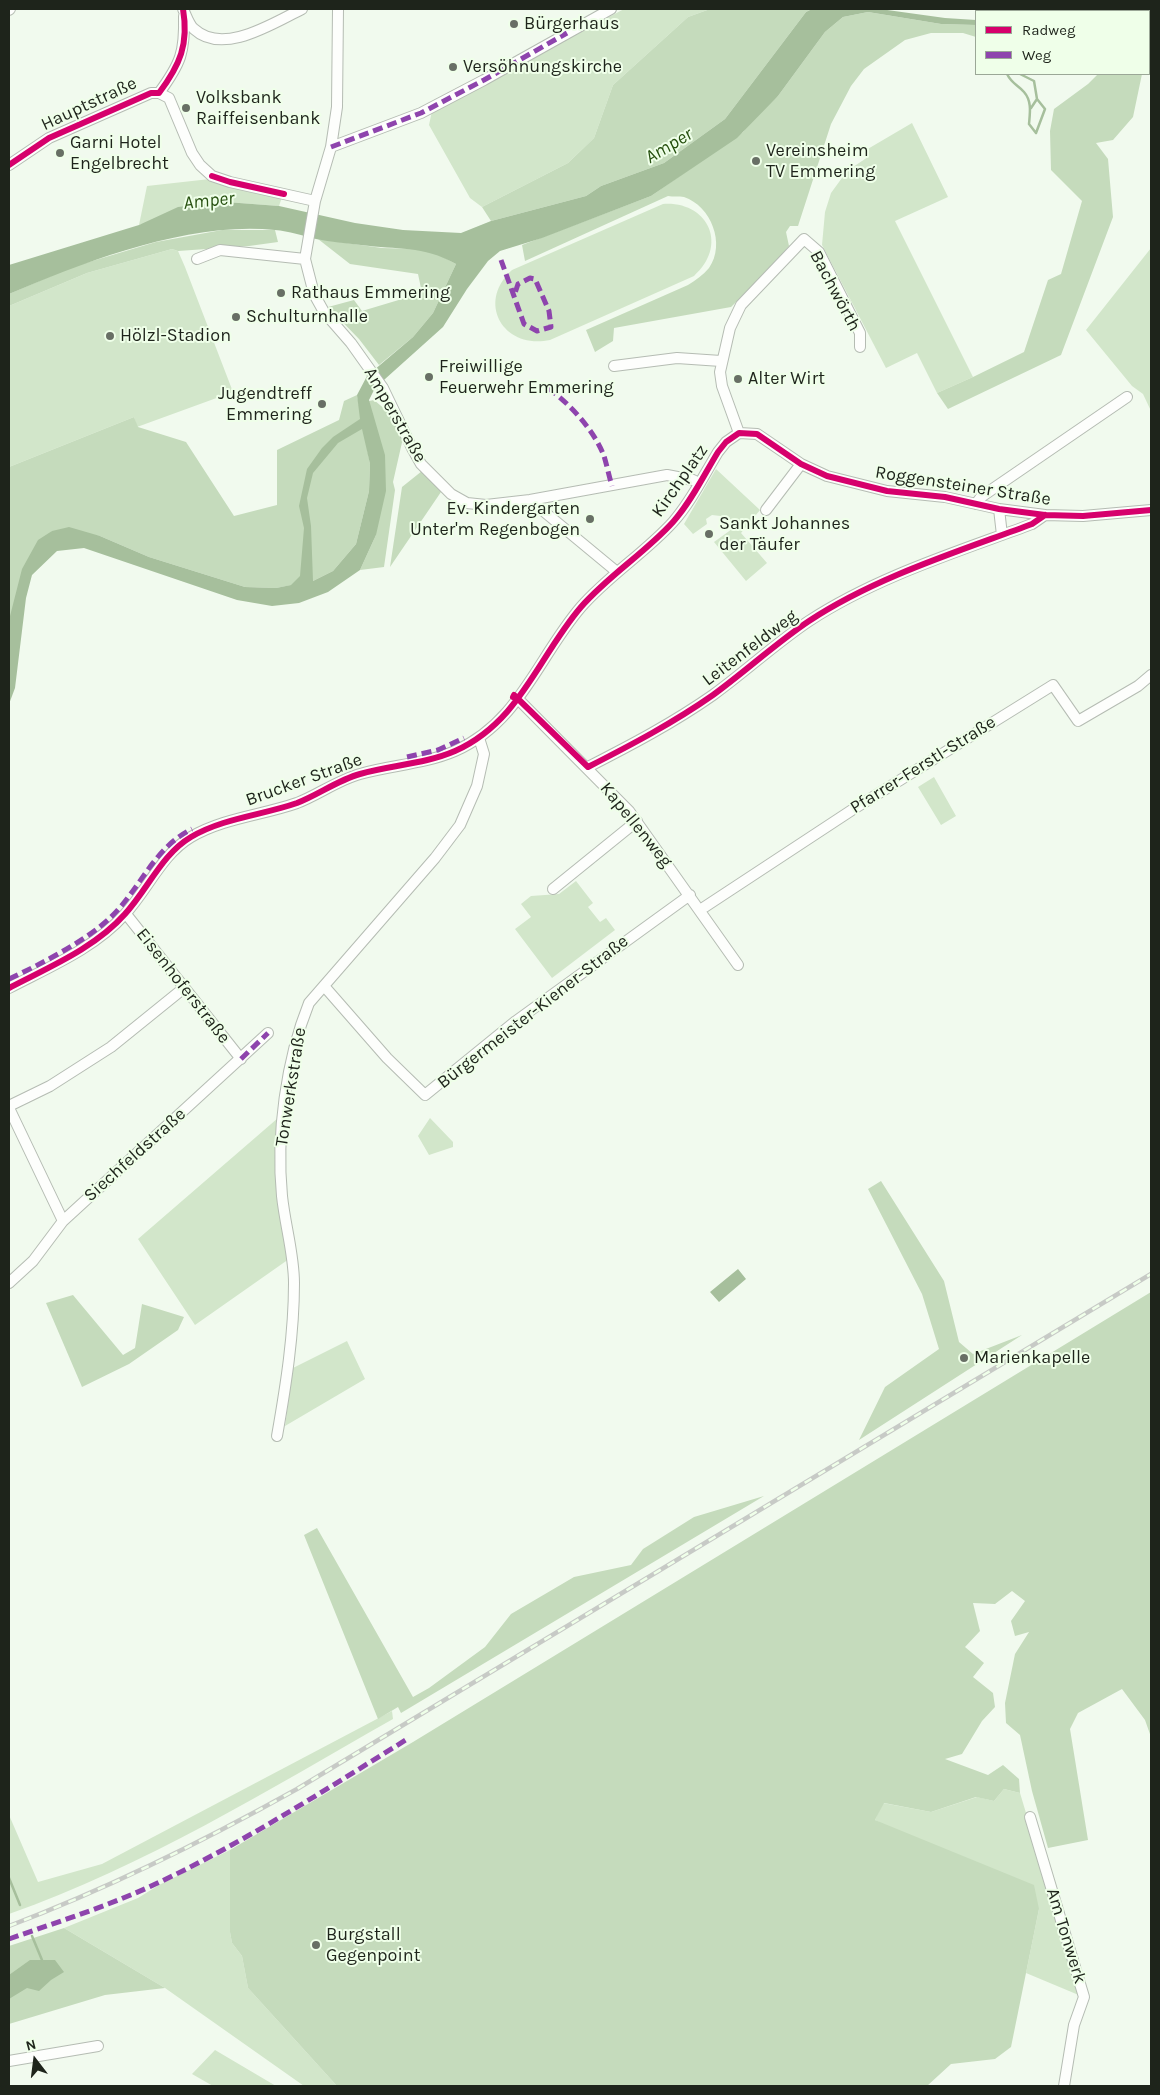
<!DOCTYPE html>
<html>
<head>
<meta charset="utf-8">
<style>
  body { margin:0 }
  #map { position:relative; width:1160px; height:2095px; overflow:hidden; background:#f1faee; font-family:Karla,sans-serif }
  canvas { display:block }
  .frame { position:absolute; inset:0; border:10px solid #1e241b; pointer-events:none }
  .legend { position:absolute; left:975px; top:10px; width:175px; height:65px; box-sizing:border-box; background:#efffe9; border:1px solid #9ba797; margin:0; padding:6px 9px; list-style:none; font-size:15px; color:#1e241b }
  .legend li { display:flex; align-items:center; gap:10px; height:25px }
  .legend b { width:25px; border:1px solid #9ba797 }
  .north { position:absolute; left:10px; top:2035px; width:50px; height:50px; -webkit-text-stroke:4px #efffe9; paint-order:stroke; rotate:345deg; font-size:14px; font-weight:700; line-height:20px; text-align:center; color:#1e241b }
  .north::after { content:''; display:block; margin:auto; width:18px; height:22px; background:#1e241b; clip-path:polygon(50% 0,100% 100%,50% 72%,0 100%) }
</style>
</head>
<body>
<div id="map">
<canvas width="1160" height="2095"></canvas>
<div class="frame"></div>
<ul class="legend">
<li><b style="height:6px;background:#d6006c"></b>Radweg</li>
<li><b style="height:6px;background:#8e44ad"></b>Weg</li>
</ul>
<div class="north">N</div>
</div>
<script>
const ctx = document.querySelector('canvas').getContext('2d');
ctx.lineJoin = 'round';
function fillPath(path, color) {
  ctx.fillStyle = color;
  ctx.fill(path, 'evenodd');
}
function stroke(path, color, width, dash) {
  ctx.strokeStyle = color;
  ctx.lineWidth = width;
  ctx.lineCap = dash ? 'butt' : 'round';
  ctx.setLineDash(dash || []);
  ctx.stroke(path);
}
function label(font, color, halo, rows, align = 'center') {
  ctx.font = font + ' Karla,sans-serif';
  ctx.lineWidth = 4;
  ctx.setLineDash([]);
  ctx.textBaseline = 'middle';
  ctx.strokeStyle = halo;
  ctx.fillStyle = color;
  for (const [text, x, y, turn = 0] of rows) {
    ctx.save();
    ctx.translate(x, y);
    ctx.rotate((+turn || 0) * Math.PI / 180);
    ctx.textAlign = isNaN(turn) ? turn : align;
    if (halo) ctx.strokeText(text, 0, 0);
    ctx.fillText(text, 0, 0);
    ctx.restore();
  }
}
const green = new Path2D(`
  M624,9H710L688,17L613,85L594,138L568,163L482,207L470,198L429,125L432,111Z
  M912,123L948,197L895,221L973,377L937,393L917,353L886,368L822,245L825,212L831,193L847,171L868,157L866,150Z
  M210,179L282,197L279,206L226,202L139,225L147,186Z
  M663,204C708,201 729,245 694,276L550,340C503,350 476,302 512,270Z
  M1151,248V411L1143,394L1132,386L1086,330Z
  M172,249L178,251L185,267L233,392L137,427L134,417L9,467V306L87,273Z
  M716,469L760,510L741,533L767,563L746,581L714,542L732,529L733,523L729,517L712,515L706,519L707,524L693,534L684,524Z
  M934,777L956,816L941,825L918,787Z
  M576,881L593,903L588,907L600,922L606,918L615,930L552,978L515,929L531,917L521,904L531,896L559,894Z
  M278,1118L275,1157L278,1197L289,1259L195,1325L138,1239Z
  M430,1118L453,1142V1147L429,1155L418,1136Z
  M347,1341L365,1379L285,1426L293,1368Z
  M392,1711L393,1719C268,1790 145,1866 9,1914V1815L38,1882L102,1864Z
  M1004,1789L1020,1793L1081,1996L1026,1973L1039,1909L875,1820L883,1803L931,1812L977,1797L994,1801Z
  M230,1850V1932L232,1943L242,1956L248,1988L337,2086H304L165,1988L64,1928L138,1898L159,1885Z
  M215,2050L276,2086H213L192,2074Z`);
const forest = new Path2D(`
  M710,9H812L806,12L725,119L664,163L601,186L586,196L491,221L482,207L568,163L594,138L613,85L688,17Z
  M1026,9H1090L1083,11H1021Z
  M1092,9H1151V47L1149,54V11H1097Z
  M868,12L941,24L976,25V37L963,33H931L905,40L864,69L851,86L831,124L798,226H790L786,232L789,246L772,267L731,307L614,328L613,341L595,352L586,330L688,285C696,280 703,275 709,268C726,244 711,206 684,197C679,196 673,197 668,196L525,261L522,245L651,196L743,132L750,122L778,96L825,32L843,17Z
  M1098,74H1142L1133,117L1113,140L1096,143L1108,159L1113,217L1061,355L948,409L937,393L973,377L1024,352L1048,280L1061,274L1082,201L1051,170L1050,131L1054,109L1088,84Z
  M222,230H275L278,242L249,246L178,251L172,249L87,273L9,306V294L72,267L156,242Z
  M318,239L382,248L417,249L439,255L456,264L433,313L413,337L379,365L359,339L328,307L354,300L362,311L422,293L418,274L350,264Z
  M357,395L370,464L369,491L356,544L333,571L313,581L276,588L245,587L149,557L100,536L52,531L9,620V467L134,417L138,427L186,442L234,516L277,505V450L339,420L344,401Z
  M374,400L393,416L403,438L393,482L395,490L384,567L360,570L376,535L369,401Z
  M422,471L441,492L390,567L402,487Z
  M881,1181L944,1281L959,1342L973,1354L1022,1335L859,1440L885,1387L939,1349L922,1294L868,1189Z
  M1151,1292V1737L1145,1720L1122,1689L1078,1713L1070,1729L1088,1840L1048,1848L1032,1791L1020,1735L1006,1723L1005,1703L1015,1654L1029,1632L1015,1636L1011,1621L1025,1601L1012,1591L995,1604L973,1603L980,1631L965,1647L984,1663L973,1677L993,1693L995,1707L982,1721L962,1754L945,1759L988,1775L1003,1765L1019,1779L1020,1793L1004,1789L994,1801L976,1797L931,1812L884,1803L875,1820L1034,1885L1039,1909L1011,2047L995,2059L951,2064L927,2086H337L248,1988L242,1956L232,1943L230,1932V1850L413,1742Z
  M73,1295L123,1355L135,1348L142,1304L184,1317L178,1330L129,1364L82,1387L46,1303Z
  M764,1496L401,1713L398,1707L378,1719L304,1535L317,1528L413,1697L429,1688L485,1647L511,1614L574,1577L631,1565L643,1549L694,1517Z
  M64,1928L165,1988L105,1995L9,2024V1946Z`);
const water = new Path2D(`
  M812,9H880L945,18L976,20V25L941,24L868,12L843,17L825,32L778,96L737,138L651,196L542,238L500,251L488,261L467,289L443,327L375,388L369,400L385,455L386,491L376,535L360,570L328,592L299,603L272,606L237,600L84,548L57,551L32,575L26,598L15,688L9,704V620L22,569L38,540L52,531L69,527L100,536L149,557L245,587L276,588L291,585L300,576L304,528L299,506L307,469L322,448L333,437L360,419L357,395L367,376L413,337L433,313L456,264C422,245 398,250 361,245C346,243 331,242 316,239C303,236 289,231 275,230C190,221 86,261 9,294V265L139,225L178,207L226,202L279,206L355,223L403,230L461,233L491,221L586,196L601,186L664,163L725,119L806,12ZM362,429L370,464L369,491L356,544L333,571L313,581L311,526L307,498L313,473L338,443Z
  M738,1269L746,1279L719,1302L710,1292Z
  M30,1960H55L64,1972L51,1980L39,1991L27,1988L9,1999V1975Z`);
const stream = new Path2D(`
  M1007,74C1012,84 1017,84 1024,92C1032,101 1030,113 1029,124L1036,133
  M1020,74L1034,81L1037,99L1045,109L1036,133
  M1031,108L1037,99
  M9,1878L20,1905
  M32,1936L42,1960`);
const minor = new Path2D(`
  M183,9C186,15 189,25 194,29C223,56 273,23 302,9
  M338,9L337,107L331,147L315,201L305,259L314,294L324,312L351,343L383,388L412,448L421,464L451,494L467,503L486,505L530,500L667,475L693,480L699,483
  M9,10L10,9
  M159,93C181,63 185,52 184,16
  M331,147L421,113L484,80L611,9
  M9,165L49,138L151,93H159L169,98L192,153L200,165L212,176L230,182L315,201
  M197,259L220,250L305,259
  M614,366L677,358L721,361
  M739,433L722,386L720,372L730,328L741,305L804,239L819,252L860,333V347
  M530,500L617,572
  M976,504L981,497L1127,397
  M999,509L1002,535
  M766,510L801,464
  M518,699L629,811L738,965
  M588,767C631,745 673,723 713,695C746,671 776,643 809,621C876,577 957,552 1032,524L1045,515
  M553,889L637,821
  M700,910L852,810L1053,685L1078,721L1138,686L1151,675
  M126,914L241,1059
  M324,986L387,1058L425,1095L516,1021L690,895
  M9,988C49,967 95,948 125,914C148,889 162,854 191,837C223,818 263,815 297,803C318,795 338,780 360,774C391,765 425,764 455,751C520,722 538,657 581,607C609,575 645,553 673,522C691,502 704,475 718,452L726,442L739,433L757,434L801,464L827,476L887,491L945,497L999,509L1045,515L1083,516L1151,510
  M9,1106L50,1086L111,1047L184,988
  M9,1108L63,1221
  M9,1283L33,1261L63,1221L268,1033
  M277,1436C286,1385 294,1334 294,1283C294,1254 285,1225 282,1196C276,1135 286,1060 309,1003L435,858L460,825L477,786L484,754L479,738
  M1030,1817L1084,1997L1074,2025L1064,2086
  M9,2061L98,2046`);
const rail = new Path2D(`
  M9,1926C109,1888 204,1841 297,1789L1151,1274`);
const quiet = new Path2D(`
  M331,147L421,113L484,80L567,33
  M501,260L524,324L537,331L551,327L549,311L535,279L530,278L518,284L514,296
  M548,388C570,404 594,430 604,456C607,466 609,476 612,486
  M407,757L438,750L464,738
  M9,979C39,965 86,941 110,918C140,890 153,848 192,829
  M241,1059L268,1033
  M9,1939C60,1921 112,1905 162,1881C248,1840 328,1788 409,1738`);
const cycleway = new Path2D(`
  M9,165L49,138L151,93H159C180,65 189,44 183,9
  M212,176L230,182L284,194
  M513,697L514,695L588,767C631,745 673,723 713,695C746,671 776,643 809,621C876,577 957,552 1032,524L1045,515
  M9,988C49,967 95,948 125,914C148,889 162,854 191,837C223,818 263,815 297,803C318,795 338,780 360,774C391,765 425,764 455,751C520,722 538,657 581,607C609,575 645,553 673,522C691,502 704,475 718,452L726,442L739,433L757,434L801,464L827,476L887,491L945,497L999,509L1045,515L1083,516L1151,510`);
const markers = [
  [514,24,5,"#686f65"],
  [453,67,5,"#686f65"],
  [186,108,5,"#686f65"],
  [60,153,5,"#686f65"],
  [756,161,5,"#686f65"],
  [281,293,5,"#686f65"],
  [236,317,5,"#686f65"],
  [110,336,5,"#686f65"],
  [429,377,5,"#686f65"],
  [738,379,5,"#686f65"],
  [322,404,5,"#686f65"],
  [590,519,5,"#686f65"],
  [709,534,5,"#686f65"],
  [964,1358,5,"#686f65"],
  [316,1945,5,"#686f65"]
];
const poiNames = [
  ["Bürgerhaus",524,24],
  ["Versöhnungskirche",463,67],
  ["Volksbank",196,98],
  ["Raiffeisenbank",196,119],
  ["Garni Hotel",70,143],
  ["Engelbrecht",70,164],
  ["Vereinsheim",766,151],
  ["TV Emmering",766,172],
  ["Rathaus Emmering",291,293],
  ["Schulturnhalle",246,317],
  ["Hölzl-Stadion",120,336],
  ["Freiwillige",439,367],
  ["Feuerwehr Emmering",439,388],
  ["Alter Wirt",748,379],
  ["Jugendtreff",312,394,"right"],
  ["Emmering",312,415,"right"],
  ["Ev. Kindergarten",580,509,"right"],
  ["Unter'm Regenbogen",580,530,"right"],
  ["Sankt Johannes",719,524],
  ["der Täufer",719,545],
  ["Marienkapelle",974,1358],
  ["Burgstall",326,1935],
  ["Gegenpoint",326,1956]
];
const streetNames = [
  ["Hauptstraße",89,104,-25],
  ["Bachwörth",835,291,62],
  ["Amperstraße",395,415,60],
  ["Kirchplatz",680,481,-55],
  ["Roggensteiner Straße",963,486,9],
  ["Leitenfeldweg",750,648,-37],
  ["Pfarrer-Ferstl-Straße",923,765,-32],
  ["Brucker Straße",304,780,-20],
  ["Kapellenweg",636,825,51],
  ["Eisenhoferstraße",183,986,52],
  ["Bürgermeister-Kiener-Straße",533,1012,-38],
  ["Tonwerkstraße",291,1087,-81],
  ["Siechfeldstraße",135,1155,-42],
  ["Am Tonwerk",1066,1936,73]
];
const waterNames = [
  ["Amper",669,146,-31],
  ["Amper",209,201,-6]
];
fillPath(green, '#d2e6ca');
fillPath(forest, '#c5dbbc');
fillPath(water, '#a6bf9c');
stroke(stream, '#a6bf9c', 2.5);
stroke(minor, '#b5bcb3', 12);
stroke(minor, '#fdfefc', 10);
stroke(rail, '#c7cac6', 4.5);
stroke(rail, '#efffe9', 2.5, [8]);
stroke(quiet, '#8e44ad', 5, [10, 5]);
stroke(cycleway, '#d6006c', 6);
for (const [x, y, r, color] of markers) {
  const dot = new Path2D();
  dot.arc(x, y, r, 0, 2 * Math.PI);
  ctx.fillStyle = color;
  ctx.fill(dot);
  stroke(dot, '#efffe9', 2);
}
label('18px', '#1e241b', '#efffe9', poiNames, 'left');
label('18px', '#1e241b', '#efffe9', streetNames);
label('italic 19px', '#26500f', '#efffe9', waterNames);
</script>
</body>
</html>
